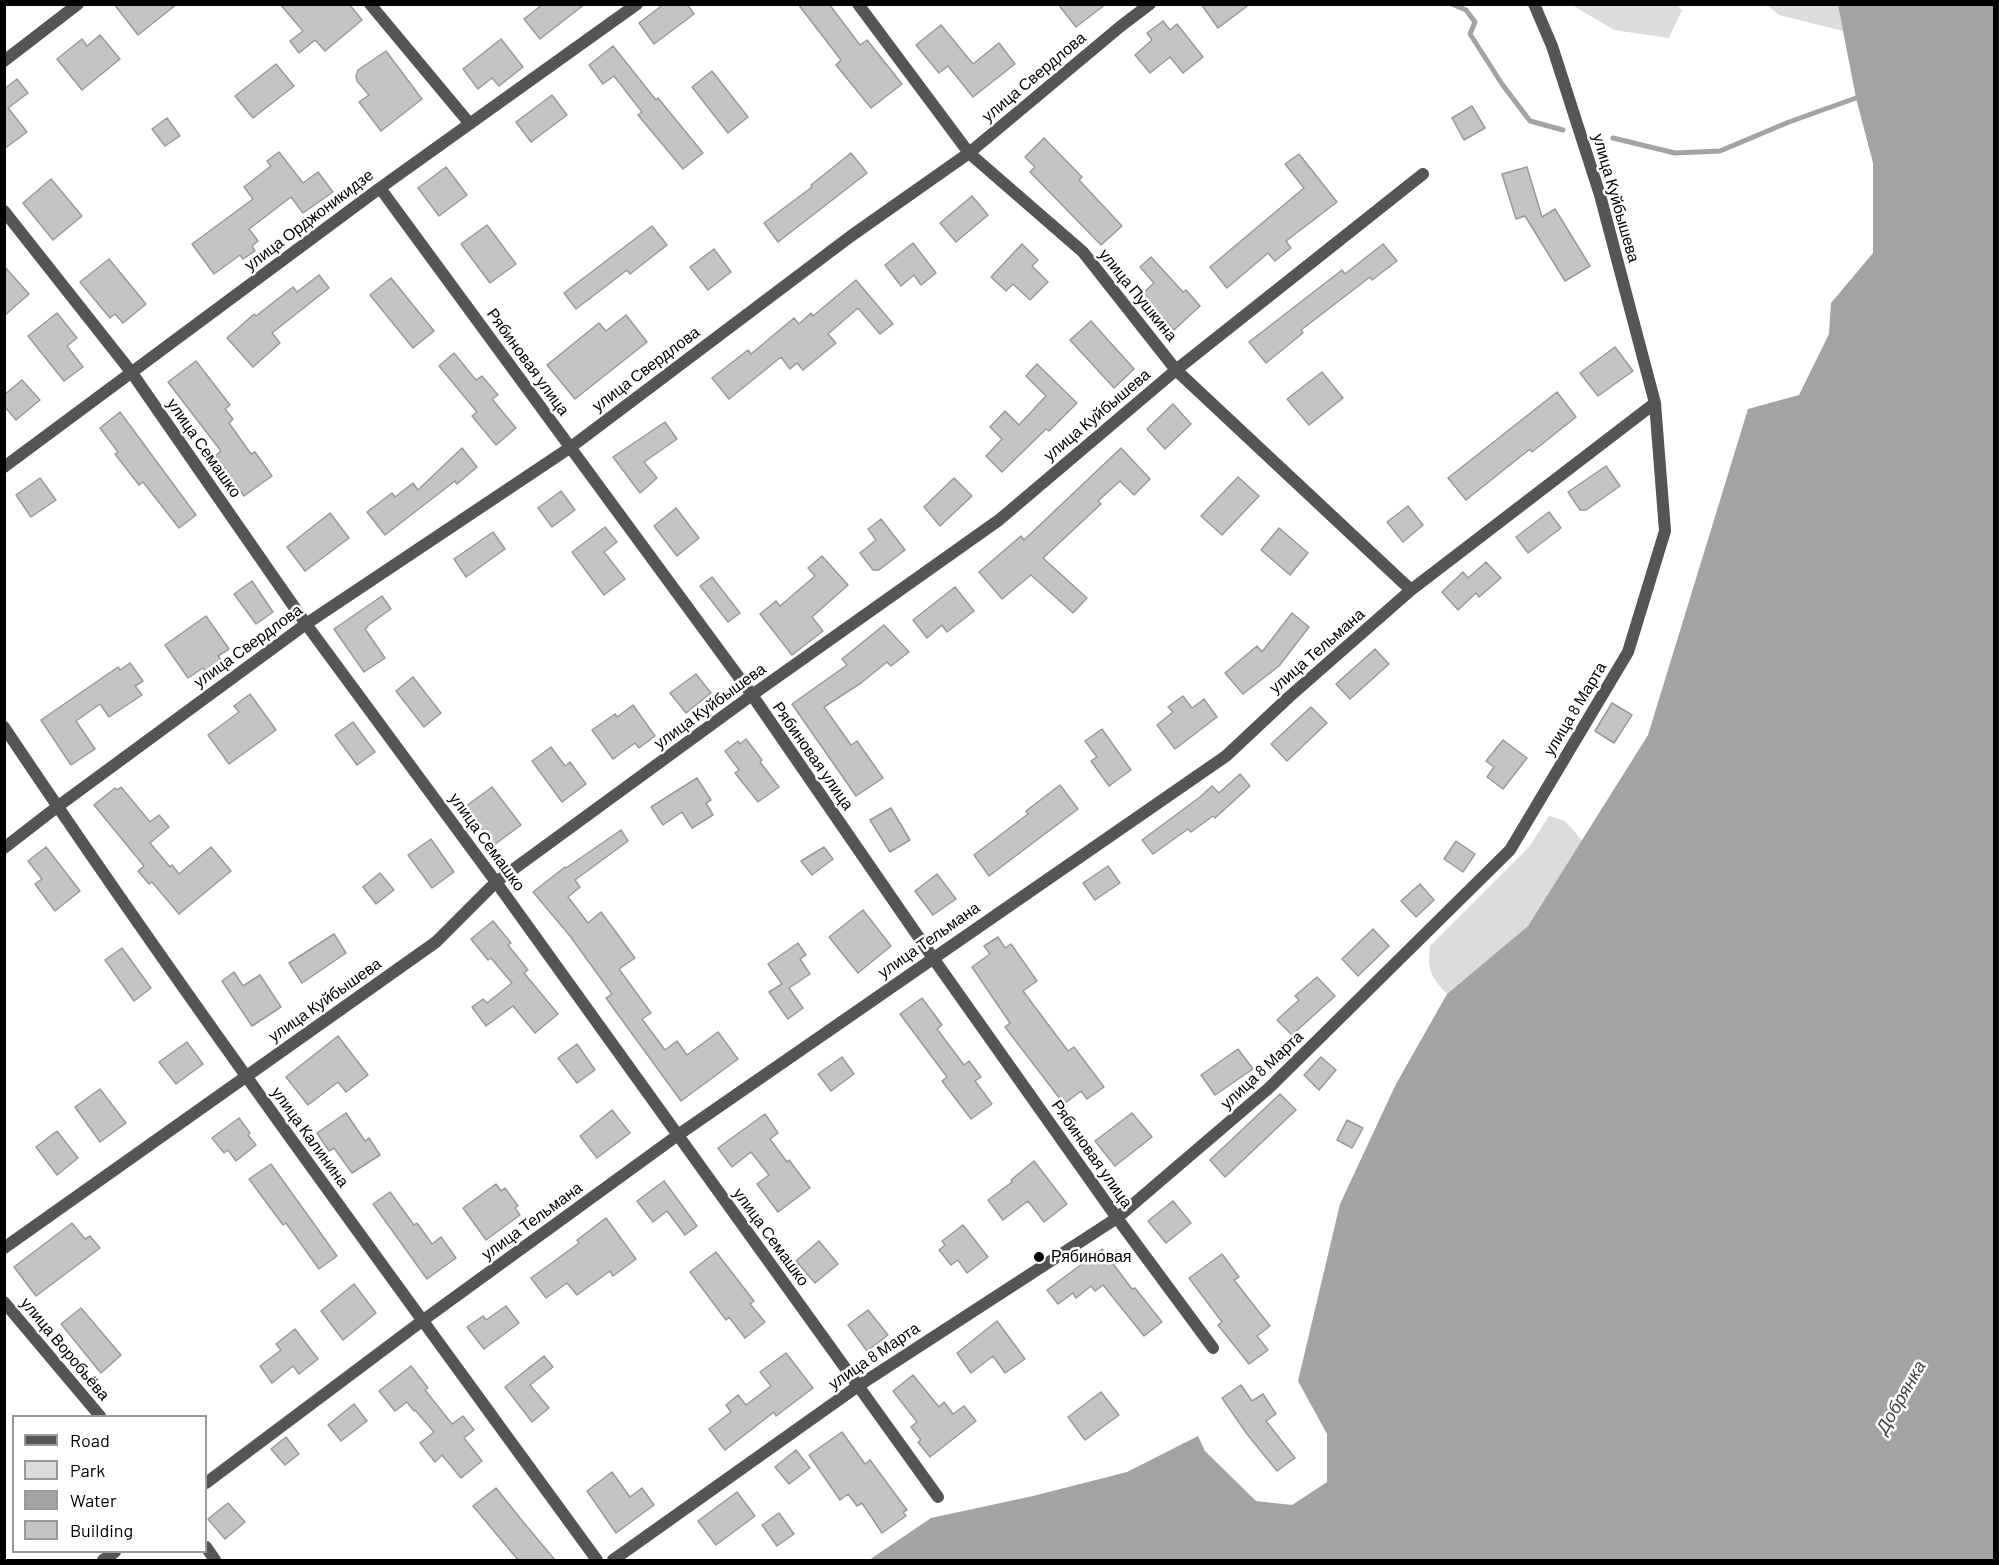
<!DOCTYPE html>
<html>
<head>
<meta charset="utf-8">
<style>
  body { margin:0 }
  #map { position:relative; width:1999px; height:1565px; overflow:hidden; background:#fff; font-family:Barlow,sans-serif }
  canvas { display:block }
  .frame { position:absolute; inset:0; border:6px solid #000; pointer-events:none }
  .legend { position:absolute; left:12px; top:1415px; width:195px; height:138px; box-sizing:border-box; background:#fff; border:2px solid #999; margin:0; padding:8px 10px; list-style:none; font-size:18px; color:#000 }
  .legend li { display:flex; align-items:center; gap:12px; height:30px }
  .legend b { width:30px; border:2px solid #999 }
</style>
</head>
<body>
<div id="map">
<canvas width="1999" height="1565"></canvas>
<div class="frame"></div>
<ul class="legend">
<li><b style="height:8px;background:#555"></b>Road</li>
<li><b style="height:16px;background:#dcdcdc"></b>Park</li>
<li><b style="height:16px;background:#a3a3a3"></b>Water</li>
<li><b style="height:16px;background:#c4c4c4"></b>Building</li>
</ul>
</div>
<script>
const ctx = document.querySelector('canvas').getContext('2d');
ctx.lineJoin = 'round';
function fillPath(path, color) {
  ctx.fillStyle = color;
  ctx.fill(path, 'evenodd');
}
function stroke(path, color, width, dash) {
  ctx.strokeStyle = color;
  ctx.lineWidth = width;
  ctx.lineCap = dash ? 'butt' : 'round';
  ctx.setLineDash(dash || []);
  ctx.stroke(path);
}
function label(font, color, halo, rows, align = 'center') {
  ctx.font = font + ' Barlow,sans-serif';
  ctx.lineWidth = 5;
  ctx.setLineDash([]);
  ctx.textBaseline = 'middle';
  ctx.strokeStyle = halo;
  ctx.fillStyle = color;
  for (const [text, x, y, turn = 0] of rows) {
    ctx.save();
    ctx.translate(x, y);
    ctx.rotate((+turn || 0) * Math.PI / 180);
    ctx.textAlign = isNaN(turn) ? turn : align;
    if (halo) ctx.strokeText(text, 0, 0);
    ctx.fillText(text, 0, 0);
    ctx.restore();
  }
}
const green = new Path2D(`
  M1572,5H1677L1682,10L1669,38L1614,30Z
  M1767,5H1838L1843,31L1779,15Z
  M1549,816L1565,821L1582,840L1528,926L1447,994C1431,977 1427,970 1430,946L1529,847Z`);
const water = new Path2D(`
  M1838,5H1994V1560H869L931,1518L1033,1496L1127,1472L1198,1436L1205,1451L1256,1501L1292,1505L1327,1482V1434L1298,1381L1340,1204L1396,1084L1447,994L1528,926L1648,735L1748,409L1799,395L1829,334L1831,303L1873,253V163L1856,98Z`);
const stream = new Path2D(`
  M1452,4L1466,10L1475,22L1470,34L1502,84L1530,121L1563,130
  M1613,138L1675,153L1720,151L1789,122L1856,98`);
const building = new Path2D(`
  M114,4H177L138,35Z
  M280,4H349L362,20L325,51L315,40L299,53L290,41L303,31Z
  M543,4H585L540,39L524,19Z
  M664,4H687L694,14L654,44L639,23Z
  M798,4H829L860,45L867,40L902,84L871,108L836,65L841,60Z
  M1058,4H1106L1076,27Z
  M1201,4H1250L1218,28Z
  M1163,21L1170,30L1177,24L1203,57L1183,73L1170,57L1150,73L1135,55L1152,40L1147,33Z
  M941,25L973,64L999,43L1015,64L973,97L948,66L939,73L916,45Z
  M100,35L120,59L82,90L57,59L82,39L87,46Z
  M501,39L523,67L499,86L492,78L478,89L463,69Z
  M613,46L656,100L658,98L703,153L683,169L638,115L642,112L614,76L603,84L589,65Z
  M386,51L422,99L381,131L359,102L369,95L357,81L356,76L358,70Z
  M276,64L294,86L253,118L235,96Z
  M712,71L748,117L728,133L692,87Z
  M17,79L28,93L8,108L27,132L4,149V89Z
  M552,95L567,115L531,142L516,122Z
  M1472,106L1485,128L1464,140L1452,118Z
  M167,118L180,136L165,146L152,129Z
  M1044,138L1082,177L1079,180L1122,226L1101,245L1030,172L1035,167L1025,157Z
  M279,152L303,183L318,172L333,192L303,213L291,197L249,229L258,241L252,246L255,251L243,259L240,255L214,274L192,244L253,199L244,187L271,166L267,161Z
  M851,153L867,173L778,242L764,223L812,187L811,185Z
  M1299,154L1337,202L1286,241L1291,248L1275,261L1268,253L1227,288L1210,267L1304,188L1285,164Z
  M446,167L467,195L439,216L418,188Z
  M1527,167L1542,217L1555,209L1590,266L1565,281L1525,216L1516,219L1502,174Z
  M51,179L82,216L53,240L23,203Z
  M972,196L988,215L956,242L940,223Z
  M487,225L516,264L490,283L461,244Z
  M652,226L667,245L630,274L627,270L576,309L564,293Z
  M913,243L936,273L921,285L914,275L901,286L885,265Z
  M1022,244L1038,260L1032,266L1048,282L1030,300L1013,284L1006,291L991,277Z
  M1383,244L1397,261L1372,280L1370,277L1301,330L1303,333L1266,363L1249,342L1342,270L1345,274Z
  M714,249L731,272L708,290L690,267Z
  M1151,257L1183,292L1186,290L1200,306L1174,330L1142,294L1154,283L1140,267Z
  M109,259L146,304L123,323L115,314L110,318L80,282Z
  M4,266L29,294L4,316Z
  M319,275L329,288L272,333L280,343L253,367L227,338L254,314L256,316L293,287L297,292Z
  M391,278L434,331L413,348L370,295Z
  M856,280L893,324L880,334L858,308L828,334L836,343L803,370L797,363L790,369L781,357L729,399L712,378L748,350L751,354L794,318L799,324L811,313L813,316Z
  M57,313L77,338L67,346L83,367L64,381L28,336Z
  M626,315L647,342L575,399L547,365L599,323L606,331Z
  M1091,321L1134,369L1114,388L1070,340Z
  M1615,347L1633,371L1598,396L1580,373Z
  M454,353L476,380L482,376L498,395L492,399L516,428L496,445L472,416L477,412L439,366Z
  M196,361L230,405L225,409L233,419L229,423L251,454L255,452L272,476L244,496L215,456L221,451L168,382Z
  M1037,364L1077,403L1049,431L1046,429L1002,472L986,456L1002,439L990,427L1005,411L1019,425L1046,396L1026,376Z
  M1322,372L1343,398L1309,425L1287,399Z
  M22,380L40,400L16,420L4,406V395Z
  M1557,392L1576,417L1532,452L1530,449L1466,500L1448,478Z
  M1173,404L1191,424L1165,449L1147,429Z
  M120,412L196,515L179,528L143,482L139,485L115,454L118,452L100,428Z
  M665,422L677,439L644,462L657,478L640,493L613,457Z
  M462,448L477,467L457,484L455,481L385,535L367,512L392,493L395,497L413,483L418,490Z
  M1121,448L1150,479L1134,495L1120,481L1098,501L1101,504L1043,558L1087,598L1073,613L1031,575L1002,599L979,572L1021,536L1024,540Z
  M1606,466L1620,486L1586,510H1580L1568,492Z
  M1238,477L1259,496L1222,535L1201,516Z
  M40,478L56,500L31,517L16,495Z
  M954,478L972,496L940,526L924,507Z
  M561,491L575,510L552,527L538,508Z
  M1408,506L1423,525L1403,542L1387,522Z
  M676,508L699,538L677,556L654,526Z
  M1549,512L1561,528L1528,553L1516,537Z
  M330,513L349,538L305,571L287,547Z
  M881,519L905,550L879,570H873L860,553L876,540L868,529Z
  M605,527L617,542L604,552L625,579L604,595L572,552Z
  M1279,528L1308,553L1290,575L1261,550Z
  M493,532L505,549L466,577L454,559Z
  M822,556L848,585L812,617L823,631L792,655L760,614L776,601L780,606L815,576L808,568Z
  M1486,562L1501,578L1479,597L1476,593L1458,610L1442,592L1463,572L1468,578Z
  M712,577L740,613L728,622L700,586Z
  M252,581L273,612L256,624L234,594Z
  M955,587L974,611L947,632L942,625L927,638L913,620Z
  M382,596L391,609L367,626L368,627L365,629L385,658L364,672L334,629Z
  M1292,613L1309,627L1279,666L1243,694L1225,673L1257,646L1262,652Z
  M206,616L229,649L218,656L221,660L205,671L203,668L188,678L165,645Z
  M884,625L909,652L891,666L887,662L861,683L824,707L851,745L857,741L883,778L856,796L792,704L847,665L842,659Z
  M1375,649L1389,664L1350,699L1336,684Z
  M130,663L143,681L135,686L142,695L109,717L100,704L76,721L95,749L71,765L41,720L118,667L120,670Z
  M696,674L711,693L686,713L670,693Z
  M413,677L441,713L424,727L396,691Z
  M250,694L276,730L229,764L208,735L239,712L234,706Z
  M1183,696L1192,708L1204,699L1217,717L1175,749L1157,725L1173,712L1168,707Z
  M1612,703L1632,715L1614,743L1595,731Z
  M633,705L655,736L639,748L635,743L613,759L592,730L615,714L617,717Z
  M1311,707L1327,723L1287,761L1271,744Z
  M353,722L375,752L357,765L335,735Z
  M1102,729L1131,770L1109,786L1091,761L1097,757L1085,741Z
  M746,739L762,760L760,762L779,787L758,802L735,773L739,770L725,751L738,741L740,744Z
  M1503,740L1527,758L1503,789L1487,777L1494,767L1486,761Z
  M551,747L565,766L570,762L586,784L562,802L532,761Z
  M1240,774L1250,786L1215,818L1213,816L1191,832L1188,829L1153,854L1142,840L1200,797L1212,786L1219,793Z
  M697,778L711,800L706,803L713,815L692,828L682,812L663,825L651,807Z
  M1060,785L1078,809L989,876L974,855L1028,814L1026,811Z
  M121,787L150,822L159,815L169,827L150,843L170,867L172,865L179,874L211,847L231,871L179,914L152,882L149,884L138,871L144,866L94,805L115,788L117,790Z
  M492,787L521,825L494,845L465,807Z
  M891,808L910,840L890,852L870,820Z
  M621,830L628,841L575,880L580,887L568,897L588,923L601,912L635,958L619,969L651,1013L642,1019L665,1050L677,1041L687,1055L718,1032L738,1059L681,1101L606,998L612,994L570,936L533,892L565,867L566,868Z
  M431,839L454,872L432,888L408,855Z
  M1456,841L1475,854L1463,872L1444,859Z
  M46,847L80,891L55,911L35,884L42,879L28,861Z
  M824,847L833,859L812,875L801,861Z
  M1108,866L1120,883L1095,900L1083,883Z
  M380,873L394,890L376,904L363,887Z
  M937,874L956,899L933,915L915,891Z
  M1420,884L1434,900L1416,917L1401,901Z
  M863,910L891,946L858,973L829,937Z
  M493,921L511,943L508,945L528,970L524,973L558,1014L535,1033L513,1006L486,1026L472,1007L483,999L487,1003L512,983L491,958L488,960L471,939Z
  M1373,929L1389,946L1358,976L1342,959Z
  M334,934L346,953L302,983L289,963Z
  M998,937L1005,948L1011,944L1037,981L1023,991L1068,1051L1074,1047L1104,1087L1087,1099L1081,1091L1064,1104L1005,1027L1010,1023L972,967L990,954L984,946Z
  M798,943L806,955L800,959L810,974L789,988L803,1008L788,1019L769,992L782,984L768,964Z
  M122,948L151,988L134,1001L105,960Z
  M234,972L243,986L260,975L281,1007L252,1026L222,981Z
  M1317,977L1335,996L1292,1035L1277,1020L1299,1000L1295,996Z
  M922,998L942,1025L937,1029L964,1065L969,1061L981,1077L975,1081L992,1104L971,1119L942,1081L947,1077L900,1014Z
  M338,1036L368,1075L346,1092L338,1082L308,1105L286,1077Z
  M187,1042L203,1064L176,1084L159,1062Z
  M577,1044L595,1070L577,1083L558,1058Z
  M1238,1049L1253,1069L1215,1095L1201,1075Z
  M842,1057L854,1074L831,1091L818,1074Z
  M1321,1057L1336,1070L1319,1090L1304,1075Z
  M100,1089L126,1123L100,1142L75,1107Z
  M1280,1094L1296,1110L1225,1177L1210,1160Z
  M612,1110L630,1133L597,1158L580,1136Z
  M346,1113L365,1141L369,1138L380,1155L352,1173L334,1148L329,1151L317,1133Z
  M1132,1113L1152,1137L1115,1166L1095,1141Z
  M765,1114L778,1133L770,1139L787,1162L789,1160L810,1188L778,1212L757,1184L769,1175L751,1152L732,1167L718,1148Z
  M239,1118L250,1133L248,1135L256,1145L236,1161L228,1150L224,1153L212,1138Z
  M1347,1120L1363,1128L1352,1148L1337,1140Z
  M57,1131L78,1158L57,1175L36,1147Z
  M1034,1161L1067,1204L1044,1222L1028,1201L1003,1220L988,1200L1012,1182L1011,1180Z
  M271,1164L337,1256L319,1269L286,1223L283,1225L249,1179Z
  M664,1181L697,1226L685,1235L667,1211L653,1222L637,1201Z
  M496,1184L501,1191L505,1188L518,1206L515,1208L520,1215L486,1240L463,1208Z
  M390,1192L414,1225L417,1223L432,1244L441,1237L456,1258L427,1279L373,1204Z
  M1173,1201L1191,1223L1166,1243L1148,1221Z
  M606,1218L636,1259L613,1276L610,1271L577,1295L567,1283L546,1298L531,1278L579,1243L577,1240Z
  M72,1223L85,1239L90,1236L100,1248L36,1296L14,1267Z
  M963,1225L988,1257L967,1273L958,1260L951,1265L939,1250L945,1245L942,1241Z
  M819,1241L838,1264L815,1283L796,1261Z
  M1102,1249L1132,1289L1135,1288L1162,1322L1144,1336L1103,1285L1095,1291L1091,1286L1076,1298L1073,1293L1058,1304L1047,1290Z
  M716,1252L754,1301L750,1304L765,1322L745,1338L729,1317L726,1320L690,1272Z
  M1222,1254L1239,1277L1234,1280L1270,1326L1257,1336L1268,1350L1249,1364L1218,1325L1222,1322L1189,1278Z
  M354,1284L376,1313L343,1340L321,1311Z
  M506,1306L519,1323L484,1349L467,1327L483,1316L486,1320Z
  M81,1308L121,1355L101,1373L61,1324Z
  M868,1310L888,1335L867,1351L848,1325Z
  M997,1321L1025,1359L1005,1373L993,1356L971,1373L957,1353Z
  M295,1329L318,1359L299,1374L293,1366L272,1383L260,1366L281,1350L276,1344Z
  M786,1353L813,1388L776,1416L774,1412L725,1450L709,1429L731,1412L726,1405L738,1395L746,1405L771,1386L760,1372Z
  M544,1356L553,1367L530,1385L549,1408L532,1422L505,1387Z
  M411,1366L428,1388L425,1390L452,1424L463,1416L474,1430L464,1438L482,1461L461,1478L442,1455L435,1462L420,1443L434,1432L415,1410L414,1411L407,1402L395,1411L379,1391Z
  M913,1375L939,1407L944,1402L953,1414L964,1406L976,1421L930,1457L918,1442L921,1440L911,1427L917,1422L893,1391Z
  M1241,1385L1252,1401L1263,1394L1276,1414L1266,1421L1295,1458L1277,1471L1247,1434L1222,1398Z
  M1101,1392L1119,1415L1085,1440L1068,1417Z
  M354,1404L367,1421L341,1441L328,1425Z
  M842,1432L865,1464L870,1460L907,1510L903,1512L906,1516L882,1533L862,1503L857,1506L848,1494L840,1500L809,1455Z
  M286,1437L299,1454L285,1465L271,1449Z
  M796,1450L810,1468L789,1484L775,1467Z
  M612,1472L630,1497L642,1488L654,1505L616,1533L587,1491Z
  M496,1488L524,1523L555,1560H518L473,1506Z
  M737,1492L755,1516L716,1545L698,1521Z
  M228,1503L245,1522L225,1539L208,1519Z
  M779,1513L794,1534L777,1546L762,1525Z`);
const street = new Path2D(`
  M370,4L470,124
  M858,4L969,153L1083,252L1176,370L1411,590
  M4,61L78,4
  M380,188L752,695L933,958L1117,1218L1213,1348
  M4,211L132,373L306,624L496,882L938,1497
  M4,467L380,188L637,4
  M4,727C194,1011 397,1285 597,1560
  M4,848L57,807L306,624L571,447L851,236L969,153L1121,26L1150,4
  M4,1248L436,942L496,882L752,695L999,520L1176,370L1423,174
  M4,1302L100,1416
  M206,1483L422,1321L678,1135L1226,756L1289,697L1411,590L1655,403
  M206,1547L215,1560
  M103,1560L115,1552
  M613,1560L858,1386L1117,1218L1269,1088L1510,850L1628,652L1665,531L1655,403L1600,195L1552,46L1534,4`);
const markers = [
  [1039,1257,6,"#000"]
];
const streetNames = [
  ["улица Свердлова",1034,77,-40],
  ["улица Куйбышева",1616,198,74],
  ["улица Орджоникидзе",309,220,-37],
  ["улица Пушкина",1138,295,51],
  ["Рябиновая улица",528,362,54],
  ["улица Свердлова",646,369,-37],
  ["улица Куйбышева",1097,415,-40],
  ["улица Семашко",204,448,55],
  ["улица Свердлова",248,646,-36],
  ["улица Тельмана",1317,651,-41],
  ["улица Куйбышева",710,706,-36],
  ["улица 8 Марта",1575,709,-59],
  ["Рябиновая улица",813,756,55],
  ["улица Семашко",487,842,54],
  ["улица Тельмана",929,940,-35],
  ["улица Куйбышева",325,1000,-35],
  ["улица 8 Марта",1262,1070,-43],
  ["улица Калинина",310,1137,54],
  ["Рябиновая улица",1092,1154,55],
  ["улица Тельмана",532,1221,-36],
  ["улица Семашко",771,1237,54],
  ["улица Воробьёва",65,1349,50],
  ["улица 8 Марта",874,1356,-34]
];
const poiNames = [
  ["Рябиновая",1051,1257]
];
const waterNames = [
  ["Добрянка",1901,1397,-60]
];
fillPath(green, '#dcdcdc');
fillPath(water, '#a3a3a3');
stroke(stream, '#a3a3a3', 5);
fillPath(building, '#c4c4c4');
stroke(building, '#999', 1.5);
stroke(street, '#555', 12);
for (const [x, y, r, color] of markers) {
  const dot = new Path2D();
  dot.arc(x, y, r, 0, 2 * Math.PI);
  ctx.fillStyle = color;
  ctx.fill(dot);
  stroke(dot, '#fff', 2);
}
label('16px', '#000', '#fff', streetNames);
label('16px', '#000', '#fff', poiNames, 'left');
label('italic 18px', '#444', '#fff', waterNames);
</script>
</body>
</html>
